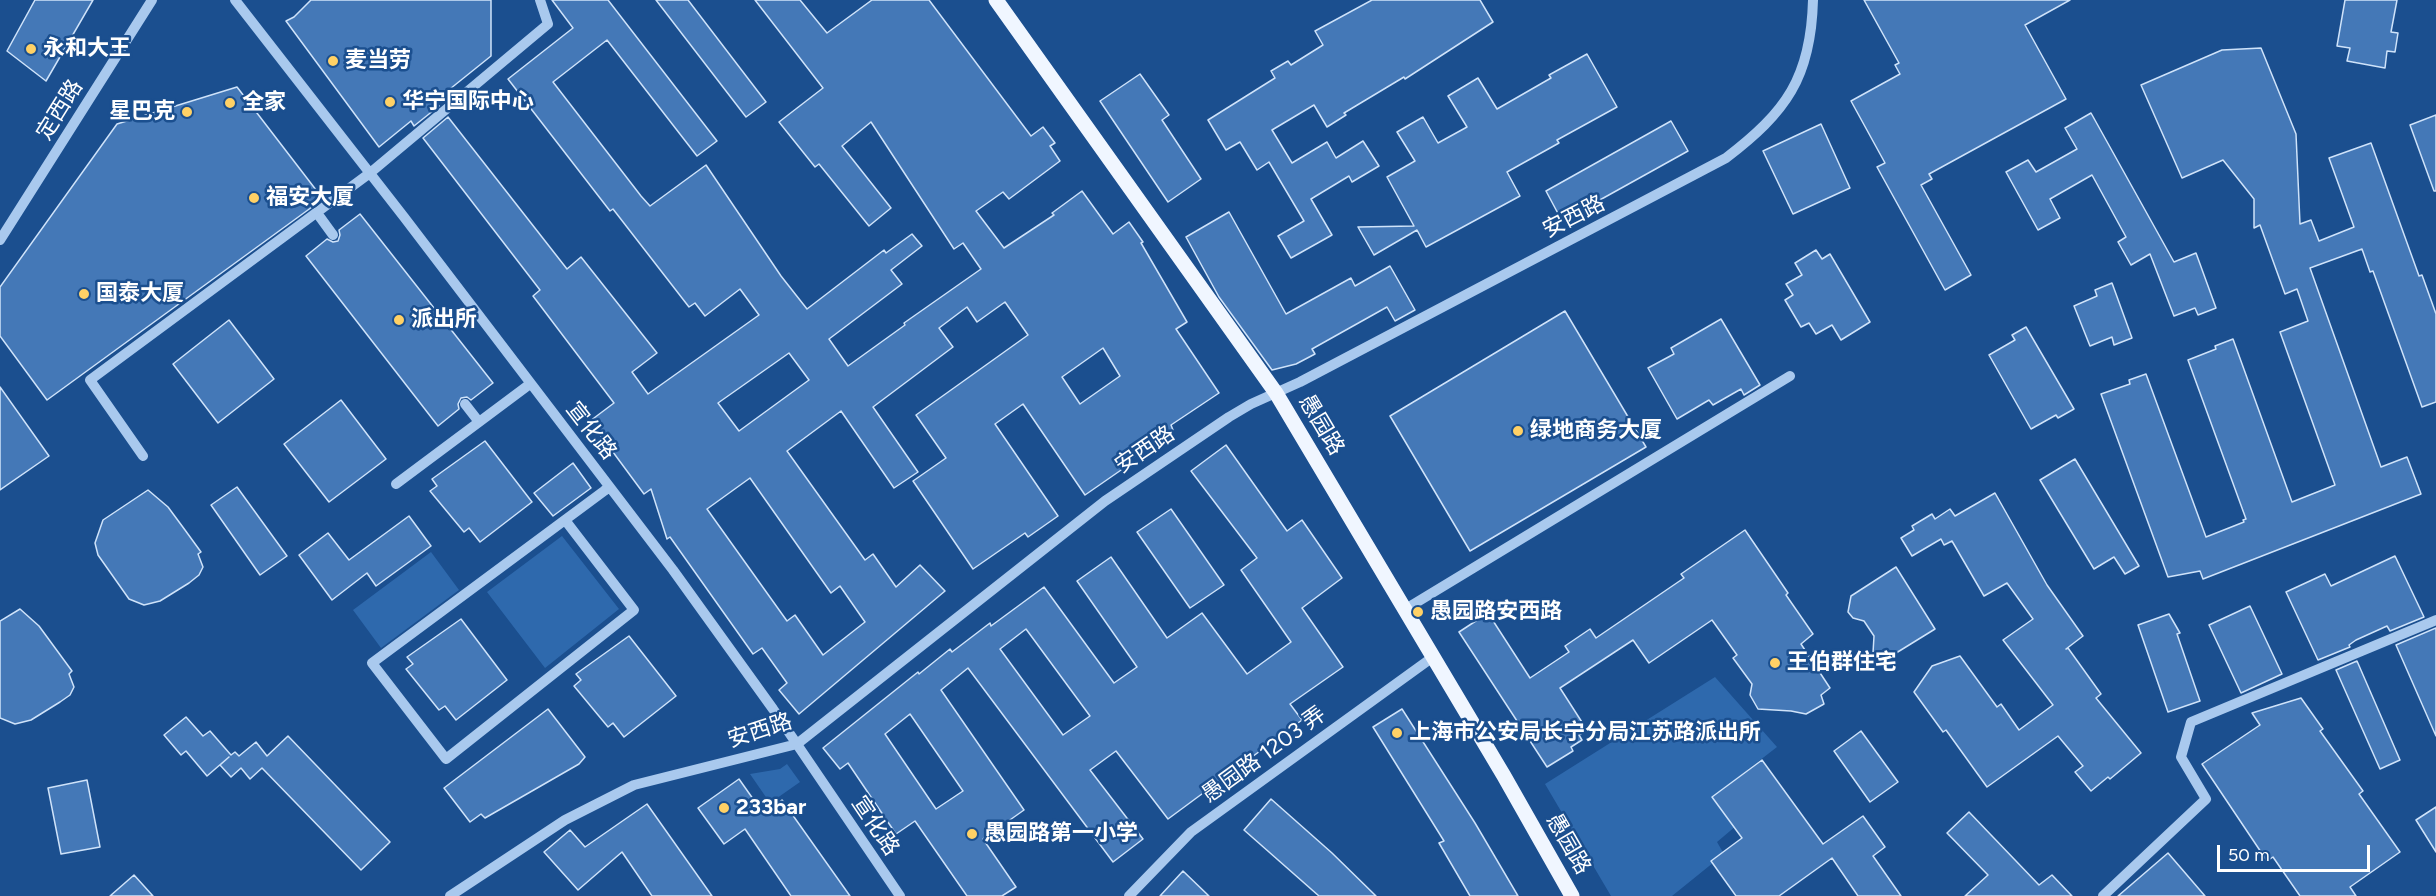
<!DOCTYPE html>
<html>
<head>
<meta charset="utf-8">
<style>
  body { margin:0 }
  #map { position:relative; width:2436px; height:896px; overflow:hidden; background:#1b4f8f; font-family:Figtree,sans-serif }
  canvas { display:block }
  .scale { position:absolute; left:2217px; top:845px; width:153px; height:27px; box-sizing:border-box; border:3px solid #fff; border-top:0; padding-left:8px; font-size:18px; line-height:21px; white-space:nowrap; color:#fff; -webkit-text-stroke:4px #1b4f8f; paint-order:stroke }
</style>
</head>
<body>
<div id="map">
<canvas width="2436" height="896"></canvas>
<div class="scale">50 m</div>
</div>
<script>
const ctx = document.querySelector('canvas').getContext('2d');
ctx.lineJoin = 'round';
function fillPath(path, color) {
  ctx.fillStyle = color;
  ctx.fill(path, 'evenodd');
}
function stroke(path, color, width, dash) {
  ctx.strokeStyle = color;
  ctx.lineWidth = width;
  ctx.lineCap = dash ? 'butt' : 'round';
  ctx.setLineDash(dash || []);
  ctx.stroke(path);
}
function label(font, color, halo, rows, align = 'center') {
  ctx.font = font + ' Figtree,"Noto Sans SC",sans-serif';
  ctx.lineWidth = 5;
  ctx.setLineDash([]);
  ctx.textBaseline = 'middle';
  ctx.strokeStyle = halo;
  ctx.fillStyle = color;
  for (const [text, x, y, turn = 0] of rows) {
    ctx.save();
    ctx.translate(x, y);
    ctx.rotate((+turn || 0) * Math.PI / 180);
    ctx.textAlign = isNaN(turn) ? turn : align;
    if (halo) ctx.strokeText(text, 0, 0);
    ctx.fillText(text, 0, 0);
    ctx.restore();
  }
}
const green = new Path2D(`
  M562,536L619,609L545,668L487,592Z
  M431,552L459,590L381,648L353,610Z
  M1715,677L1777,747L1724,788L1743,820L1717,842L1724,854L1672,896H1611L1545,784Z
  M787,764L800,782L770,803L750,774L780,769Z`);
const building = new Path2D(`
  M35,0H93L46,81L7,51Z
  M311,0H491V56L435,101L439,106L414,126L411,121L379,147L286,21L294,17Z
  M552,0H608L717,141L697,156L607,40L553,82L641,196L650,206L706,165L781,276L807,309L884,250L886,253L912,234L922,246L891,270L902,284L829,339L848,366L905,325L904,323L981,269L963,243L954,249L871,122L842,146L891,208L869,226L819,164L815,167L779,122L823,88L755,0H800L827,33L872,0H929L1031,136L1043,127L1055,143L1050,146L1060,161L1009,199L1003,192L976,211L1004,248L1054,215L1052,213L1082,191L1113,234L1129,222L1143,242L1141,243L1187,322L1176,329L1219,393L1171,425L1173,430L1122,465L1124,468L1085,495L1023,404L995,424L1058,516L1028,537L1025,533L973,569L913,481L946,458L916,415L1028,335L1005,302L977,322L967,307L939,328L953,347L873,407L918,472L894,488L841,411L787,451L865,560L873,554L896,587L920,565L945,591L799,714L779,690L787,683L762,648L753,654L670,537L667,539L651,489L644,494L590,421L614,403L533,296L540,290L423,138L448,117L567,269L581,257L657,353L632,372L648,394L759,315L740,289L705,316L695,303L689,307L613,209L610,211L508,79L573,28ZM1103,348L1120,376L1080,404L1062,377ZM789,353L809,380L739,431L718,403ZM750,478L831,593L840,586L865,622L823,655L795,615L787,621L707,509Z
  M656,0H688L766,102L746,117Z
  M1372,0H1480L1493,22L1405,79L1404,77L1344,113L1346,115L1327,127L1314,105L1272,130L1292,163L1327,142L1336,158L1363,141L1379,166L1352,182L1349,176L1311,199L1332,235L1291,258L1278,236L1304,221L1269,162L1257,170L1240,142L1226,150L1208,120L1275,78L1271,71L1288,61L1291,65L1323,45L1315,31Z
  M1864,0H2070L2025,25L2066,99L1929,174L1932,179L1921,185L1971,275L1945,290L1877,167L1885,163L1851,101L1900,74L1895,65L1899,63Z
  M2345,0H2397L2391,32L2398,33L2395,52L2387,51L2385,68L2347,61L2350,48L2337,46Z
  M2261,48L2296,134L2300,224L2311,220L2319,241L2354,227L2329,158L2371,143L2419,276L2422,275L2436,314V402L2422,407L2373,271L2370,272L2362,249L2310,268L2381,467L2407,457L2421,494L2203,579L2200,571L2168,577L2101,394L2130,384L2129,380L2146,374L2206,537L2244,522L2243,520L2246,519L2188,360L2216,349L2215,346L2233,339L2292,502L2335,485L2280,332L2308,321L2297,289L2285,294L2260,225L2254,228V199L2223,160L2182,178L2141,85L2222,50Z
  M1587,54L1617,107L1557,140L1559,143L1507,172L1520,196L1426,247L1417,230L1374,255L1358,227L1414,226L1387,177L1415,161L1397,132L1423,117L1438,143L1467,127L1448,96L1478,78L1497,109L1551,78L1549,75Z
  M1140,74L1169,115L1162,120L1201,179L1168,202L1100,101Z
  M237,87L323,199L47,400L0,336V287L117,124Z
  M2091,113L2174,262L2196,253L2216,308L2198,315L2195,308L2174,316L2150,254L2131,265L2118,242L2126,237L2092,175L2050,199L2060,218L2038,230L2006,172L2028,160L2036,172L2077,149L2065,128Z
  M2436,115V191H2434L2410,125Z
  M1671,121L1688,151L1562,221L1546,191Z
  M1821,124L1850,188L1793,214L1763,151Z
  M1229,212L1286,314L1351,278L1355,286L1390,266L1415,310L1395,321L1387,307L1312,349L1315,354L1296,364L1272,370L1219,297L1186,237Z
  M360,214L493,383L471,400L467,397L461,398L458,404L459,409L438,426L306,256L327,239L333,242L338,241L340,235L339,230Z
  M1816,250L1822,259L1830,254L1870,322L1841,340L1832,325L1816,334L1809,323L1801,327L1785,300L1793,295L1786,284L1802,275L1795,263Z
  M2112,283L2132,338L2114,345L2112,337L2090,346L2074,306L2097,296L2095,290Z
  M1565,311L1646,447L1470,551L1390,416Z
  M1721,319L1760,385L1744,395L1741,389L1713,405L1709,400L1677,419L1648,368L1674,354L1671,348Z
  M229,320L274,379L218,423L173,364Z
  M2026,327L2074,409L2058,418L2056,415L2031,429L1989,355L2015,340L2012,335Z
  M0,387L49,456L0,490Z
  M341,400L386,459L329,502L284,444Z
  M485,441L532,502L480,542L469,528L464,532L430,491L437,486L432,479Z
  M1226,445L1287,531L1302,520L1342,578L1302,608L1343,667L1290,704L1302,720L1168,819L1116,751L1090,770L1143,839L1113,862L968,668L941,690L1024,810L983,839L1016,887L1002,896H967L915,821L896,834L848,763L840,769L823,748L918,672L919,674L950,649L952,652L990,623L991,626L1044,587L1114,683L1137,667L1077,581L1111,557L1167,638L1202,613L1247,674L1291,642L1241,570L1257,558L1191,471ZM1026,629L1090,716L1063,735L1000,649ZM910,714L963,791L936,809L885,734Z
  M2075,459L2139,566L2125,574L2114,557L2094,569L2040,480Z
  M573,463L591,488L553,516L534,493Z
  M237,487L287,556L260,575L211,505Z
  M148,490L168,507L185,530L201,552L198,554L203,567L199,575L189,583L160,601L144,605L129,599L98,555L95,543L103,520Z
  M1995,493L2047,585L2083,636L2066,649L2068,648L2101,694L2096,698L2141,753L2110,779L2108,777L2091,791L2075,772L2083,766L2058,736L1987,787L1946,730L1943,732L1914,692L1932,666L1960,656L1997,707L2001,704L2019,730L2053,705L2003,640L2033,619L2007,583L1984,596L1952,541L1944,545L1941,539L1912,556L1901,538L1914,530L1912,526L1932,514L1935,519L1950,509L1955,516Z
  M1171,509L1224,585L1190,608L1137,532Z
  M409,516L431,546L376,586L367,573L332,600L299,555L328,533L349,560Z
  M1745,530L1788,593L1786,595L1813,634L1801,644L1830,688L1821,695L1824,704L1806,714L1791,711L1758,709L1750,695L1752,684L1733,658L1737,655L1712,620L1649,663L1633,640L1560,688L1587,730L1579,735L1582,740L1571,747L1573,751L1547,767L1459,632L1488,613L1530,678L1569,652L1565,646L1590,629L1596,638L1684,578L1681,574Z
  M2395,556L2424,617L2390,631L2387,626L2356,640L2349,645L2350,647L2318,660L2286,592L2325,574L2331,586Z
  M1896,567L1935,629L1888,658L1873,653L1874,636L1864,621L1853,618L1848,612L1851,596Z
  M2250,606L2282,674L2241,693L2209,625Z
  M20,609L39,626L72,671L69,674L74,687L70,695L60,702L31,720L15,724L0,718V621Z
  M2169,614L2180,633L2177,634L2200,701L2168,712L2138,625Z
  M461,619L507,680L456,720L445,706L439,710L406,669L413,664L407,657Z
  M2436,628V736L2396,645Z
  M629,636L676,696L624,737L613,723L608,727L574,686L581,680L576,674Z
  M2357,661L2400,760L2380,769L2336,670Z
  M2301,698L2323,729L2320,731L2363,791L2359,794L2400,852L2350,887L2356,896H2300L2273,857L2267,861L2202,764L2260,725L2252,713Z
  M548,709L585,757L579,764L485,818L481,814L470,822L444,788Z
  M1402,709L1475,823L1518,896H1470L1439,843L1444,841L1373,727Z
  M186,717L203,736L210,731L231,755L235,752L239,756L256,742L267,756L288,736L390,842L361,870L262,768L250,779L241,768L231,777L220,765L229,757L207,776L186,751L181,755L164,735Z
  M1861,731L1898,782L1870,802L1834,751Z
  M1762,760L1823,844L1863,816L1885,847L1873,856L1901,896H1858L1832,858L1779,896H1736L1711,861L1742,838L1712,797Z
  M739,779L763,813L782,800L850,896H791L745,829L724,844L698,808Z
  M87,780L100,847L61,854L48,788Z
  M1271,799L1332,853L1376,896H1319L1244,830Z
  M647,804L712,896H652L622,852L578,890L544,852L570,830L585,847Z
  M2436,807V852L2416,820Z
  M1969,812L2039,885L2052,875L2072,896H1965L1988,875L1947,833Z
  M2168,853L2205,896H2118Z
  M1183,871L1209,896H1160Z
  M134,875L153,896H110Z`);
const minor = new Path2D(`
  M235,0L404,217L673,570L773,709L900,896
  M317,213L333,235
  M0,240L152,0
  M465,404L479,422
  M143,456L90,380L370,173L548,24L540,0
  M396,484L530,384
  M565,520L634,610L446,759L372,663L604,491L609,487
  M1404,610L1790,376
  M450,896L565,820L634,785L797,744L1105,501L1229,417L1251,404L1300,382L1726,158C1786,112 1811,78 1813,0
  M1129,896L1191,832L1433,657
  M2103,896L2206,799L2181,757L2191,722L2436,620`);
const major = new Path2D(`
  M996,0L1276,393L1504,776L1572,896`);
const markers = [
  [31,49,6,"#ffd166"],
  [333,61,6,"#ffd166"],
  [390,102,6,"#ffd166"],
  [230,103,6,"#ffd166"],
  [187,112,6,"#ffd166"],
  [254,198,6,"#ffd166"],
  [84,294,6,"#ffd166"],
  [399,320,6,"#ffd166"],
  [1518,431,6,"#ffd166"],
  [1418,612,6,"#ffd166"],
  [1775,663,6,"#ffd166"],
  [1397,733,6,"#ffd166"],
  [724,808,6,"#ffd166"],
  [972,834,6,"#ffd166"]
];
const poiNames = [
  ["永和大王",43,49],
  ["麦当劳",345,61],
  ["华宁国际中心",402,102],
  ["全家",242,103],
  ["星巴克",175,112,"right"],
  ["福安大厦",266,198],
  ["国泰大厦",96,294],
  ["派出所",411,320],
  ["绿地商务大厦",1530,431],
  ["愚园路安西路",1430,612],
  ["王伯群住宅",1787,663],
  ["上海市公安局长宁分局江苏路派出所",1409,733],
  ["233bar",736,808],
  ["愚园路第一小学",984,834]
];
const streetNames = [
  ["定西路",60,110,-58],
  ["安西路",1574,217,-27],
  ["愚园路",1321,425,59],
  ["宣化路",591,431,52],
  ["安西路",1145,450,-34],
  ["安西路",760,731,-18],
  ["愚园路 1203 弄",1264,755,-36],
  ["宣化路",875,826,56],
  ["愚园路",1568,844,60]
];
fillPath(green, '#2e69ad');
fillPath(building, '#4478b7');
stroke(building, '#cfe3fa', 1.5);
stroke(minor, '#a9c9ee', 10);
stroke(major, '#f0f6ff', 15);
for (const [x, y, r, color] of markers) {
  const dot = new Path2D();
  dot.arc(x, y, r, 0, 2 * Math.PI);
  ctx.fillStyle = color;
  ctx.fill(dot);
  stroke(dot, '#1b4f8f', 2);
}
label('bold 22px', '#fff', '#1b4f8f', poiNames, 'left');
label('22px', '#fff', '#1b4f8f', streetNames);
</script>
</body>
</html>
